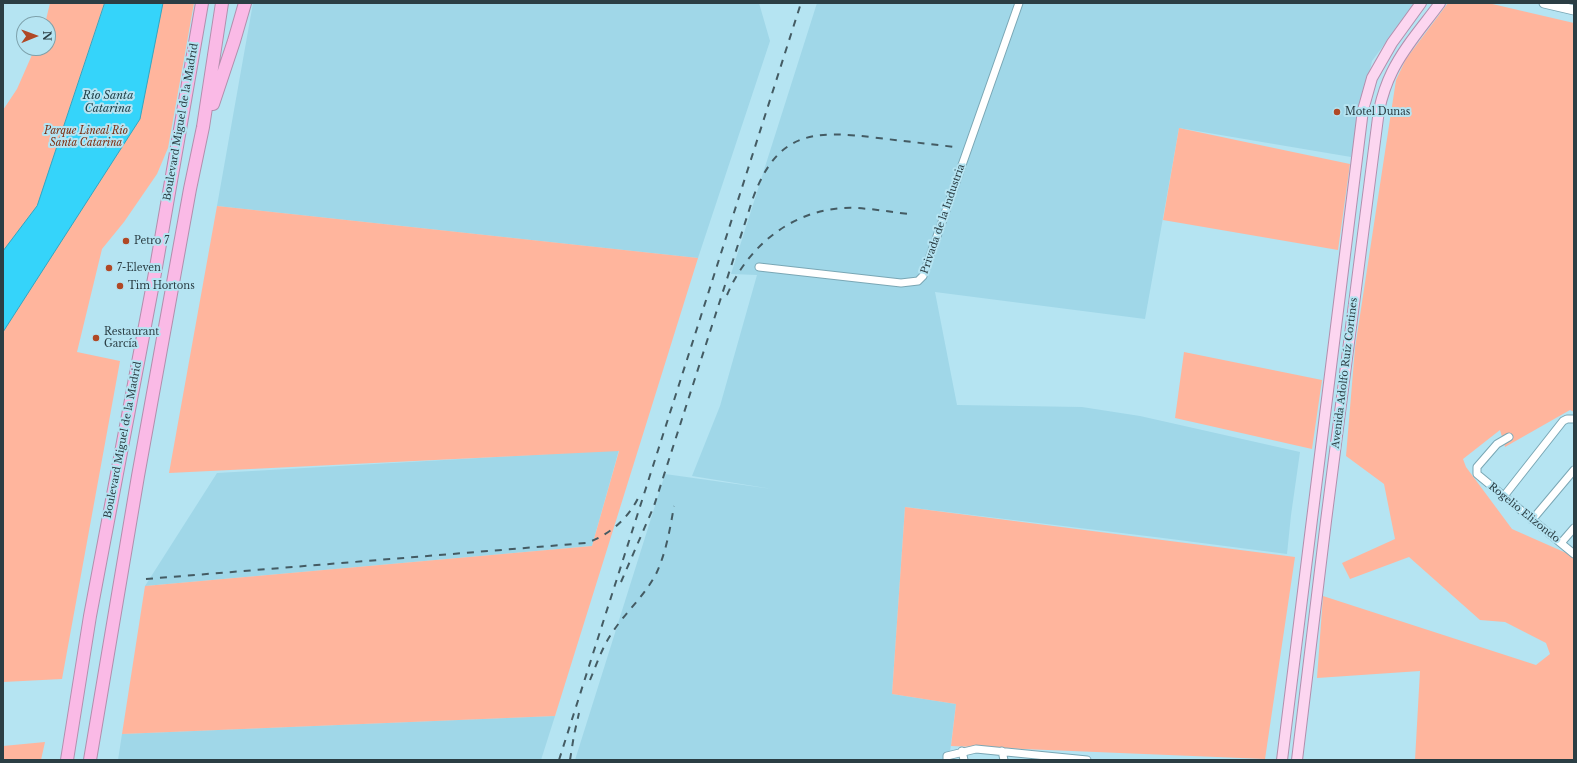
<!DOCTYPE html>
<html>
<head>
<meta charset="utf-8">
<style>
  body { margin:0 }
  #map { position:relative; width:1577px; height:763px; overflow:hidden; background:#b5e4f2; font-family:"Libre Baskerville",serif }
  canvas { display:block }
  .frame { position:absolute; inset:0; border:4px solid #2b3e44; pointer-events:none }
  .north { position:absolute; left:16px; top:16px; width:40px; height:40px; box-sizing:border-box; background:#b5e4f2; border:1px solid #7ea2ac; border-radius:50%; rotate:89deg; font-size:11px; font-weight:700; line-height:16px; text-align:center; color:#2b3e44 }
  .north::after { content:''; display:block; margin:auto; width:14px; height:18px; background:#b04825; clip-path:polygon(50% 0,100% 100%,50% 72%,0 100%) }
</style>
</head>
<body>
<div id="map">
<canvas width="1577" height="763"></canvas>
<div class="frame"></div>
<div class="north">N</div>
</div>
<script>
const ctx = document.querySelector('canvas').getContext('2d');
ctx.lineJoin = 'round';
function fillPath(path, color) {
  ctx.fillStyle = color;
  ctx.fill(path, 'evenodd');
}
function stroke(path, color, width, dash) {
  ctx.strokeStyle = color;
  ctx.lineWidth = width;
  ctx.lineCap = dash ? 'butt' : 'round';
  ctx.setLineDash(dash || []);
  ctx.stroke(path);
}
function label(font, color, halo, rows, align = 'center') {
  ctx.font = font + ' "Libre Baskerville",serif';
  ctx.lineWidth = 4;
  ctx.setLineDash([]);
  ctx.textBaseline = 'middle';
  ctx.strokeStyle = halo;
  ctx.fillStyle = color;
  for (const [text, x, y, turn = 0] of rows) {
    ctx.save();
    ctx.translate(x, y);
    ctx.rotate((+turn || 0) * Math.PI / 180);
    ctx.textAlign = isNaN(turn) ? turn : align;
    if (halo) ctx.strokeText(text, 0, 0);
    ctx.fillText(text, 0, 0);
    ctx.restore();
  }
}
const built = new Path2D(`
  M253,3H759L770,41L698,258L217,206Z
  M817,3H1415L1372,61L1351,157L1179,128L1145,319L935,292L957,405L1082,407L1140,416L1300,452L1291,515L1287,554L1163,538L905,507L892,694L956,704L949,760H575L665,474L772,489L692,476L720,406L757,275L731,274Z
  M619,450L592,546L145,586L217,473Z
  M555,716L541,760H118L122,734Z`);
const green = new Path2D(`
  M50,3H194L168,148L157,174L124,222L102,249L77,352L120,361L62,679L3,682V110L17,89L35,48H48V24H45Z
  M1448,3H1488L1574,23V412L1570,410L1505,447L1500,430L1463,459L1466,467L1512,529L1573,556L1574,760H1415L1420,671L1317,678L1323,596L1536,665L1550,654L1546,643L1505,622L1480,620L1409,557L1350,579L1342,563L1395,539L1384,484L1346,456L1355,348L1396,80L1406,59Z
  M1179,128L1350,164L1338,250L1163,220Z
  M217,206L698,258L555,716L122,734L145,586L592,546L619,451L169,473Z
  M1184,352L1322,380L1312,449L1175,418Z
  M905,507L1295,557L1265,759L951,746L956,704L892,694Z
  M45,742L41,760H3V746Z`);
const water = new Path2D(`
  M105,3H163L140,119L3,332V251L37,206Z`);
const street = new Path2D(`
  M759,267L901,283L918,281L923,276L1019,3
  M1509,437L1497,444L1477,467V474L1574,554
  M1504,496L1563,421L1567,419H1574
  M1532,520L1574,470
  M1561,543L1574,528
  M962,751L964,760
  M1002,751L1004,760
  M947,760V756L976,749L1087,760`);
const secondary = new Path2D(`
  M1544,3L1574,10`);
const primary = new Path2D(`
  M1282,760L1363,110L1372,78L1392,43L1421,3
  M1297,760L1326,521L1379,110C1382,97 1386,84 1392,72C1404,47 1424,25 1440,3`);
const highway = new Path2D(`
  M213,104L234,41L245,3
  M67,760L90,616L155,273L202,3
  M90,760L138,476L190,189L203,127L222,3`);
const rail = new Path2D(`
  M727,295C749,243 798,205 857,208C874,209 891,212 909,214
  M146,579L586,543C610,535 630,517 640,494
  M621,582L654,506L753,198C778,130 815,130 878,138C904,141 929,144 955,147
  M590,680C597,663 603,645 614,630C627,611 645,595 656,574C666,553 670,529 674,506
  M559,760L801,3
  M570,760L574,735L579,713`);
const markers = [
  [1337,112,4,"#b04825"],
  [126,241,4,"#b04825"],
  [109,268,4,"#b04825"],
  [120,286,4,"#b04825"],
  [96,338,4,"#b04825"]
];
const poiNames = [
  ["Motel Dunas",1345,112],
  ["Petro 7",134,241],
  ["7-Eleven",117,268],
  ["Tim Hortons",128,286],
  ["Restaurant",104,332],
  ["García",104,344]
];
const streetNames = [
  ["Boulevard Miguel de la Madrid",181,122,-80],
  ["Privada de la Industria",943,219,-71],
  ["Avenida Adolfo Ruíz Cortines",1345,373,-83],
  ["Boulevard Miguel de la Madrid",123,440,-79],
  ["Rogelio Elizondo",1524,513,39]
];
const parkNames = [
  ["Parque Lineal Río",86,131],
  ["Santa Catarina",86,143]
];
const waterNames = [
  ["Río Santa",108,96],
  ["Catarina",108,109]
];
fillPath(built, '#a0d7e8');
fillPath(green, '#ffb59d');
fillPath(water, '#35d4fa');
stroke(water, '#32a7c3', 1);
stroke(street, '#7aa7b5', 9);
stroke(secondary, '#7aa7b5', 11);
stroke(primary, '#b28fad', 12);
stroke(highway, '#b28fad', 14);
stroke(street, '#fff', 7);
stroke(secondary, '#fff', 9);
stroke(primary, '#fcd6f0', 10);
stroke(highway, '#fabae6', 12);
stroke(rail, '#445b63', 2, [7, 7]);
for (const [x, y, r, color] of markers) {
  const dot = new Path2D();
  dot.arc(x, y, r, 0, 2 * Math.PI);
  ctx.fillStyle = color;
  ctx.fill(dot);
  stroke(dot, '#b5e4f2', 1.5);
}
label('10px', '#2b3e44', '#b5e4f2', poiNames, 'left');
label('10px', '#2b3e44', '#b5e4f2', streetNames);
label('italic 10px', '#7c2c0e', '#b5e4f2', parkNames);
label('italic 11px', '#214049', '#b5e4f2', waterNames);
</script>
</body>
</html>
